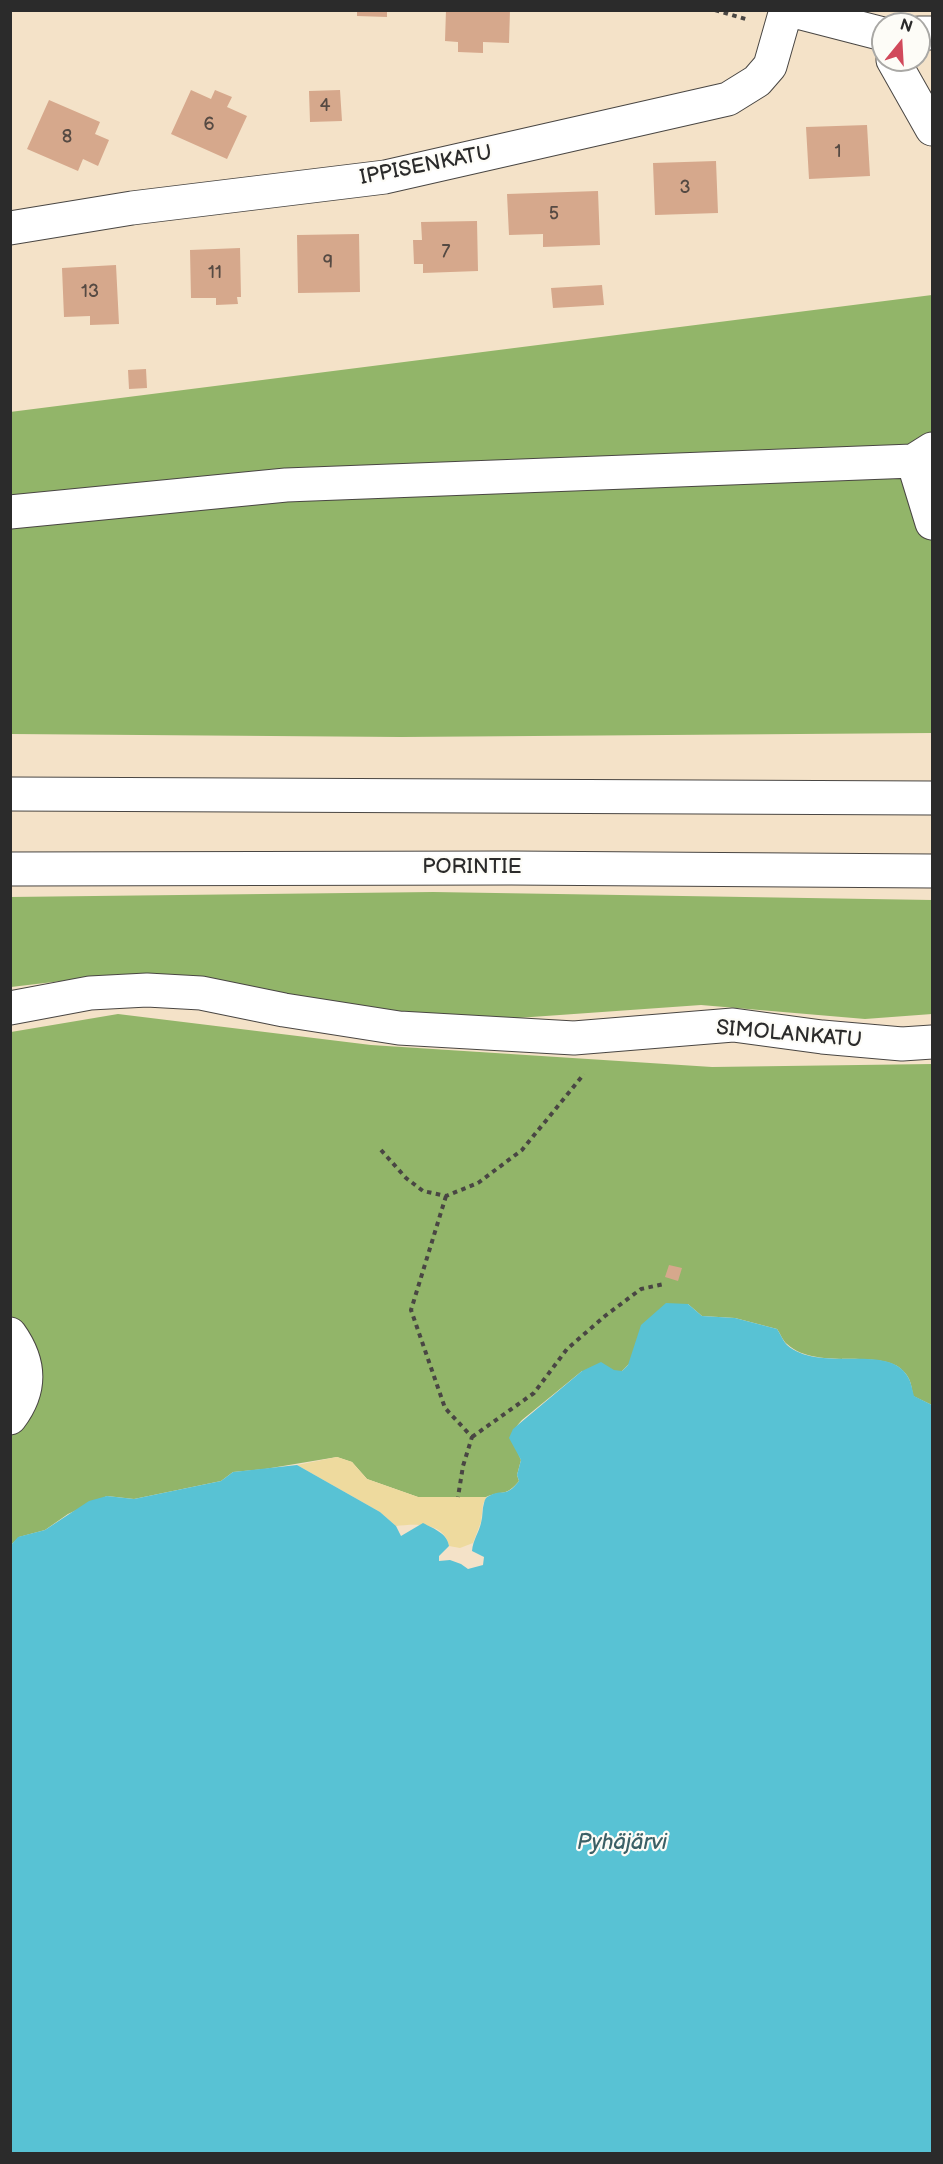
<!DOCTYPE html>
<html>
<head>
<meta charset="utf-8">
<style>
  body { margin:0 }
  #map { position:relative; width:943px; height:2164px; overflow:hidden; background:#f4e2c8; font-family:"Balsamiq Sans",sans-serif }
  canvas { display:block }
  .frame { position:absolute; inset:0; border:12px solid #2b2b2b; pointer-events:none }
  .north { position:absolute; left:871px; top:12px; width:60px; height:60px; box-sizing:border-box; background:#fdfcf7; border:2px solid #a9a8a5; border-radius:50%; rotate:18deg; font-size:16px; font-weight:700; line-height:24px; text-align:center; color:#2b2b2b }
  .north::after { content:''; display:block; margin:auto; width:21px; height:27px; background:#d1495b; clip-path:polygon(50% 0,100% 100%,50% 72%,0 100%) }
</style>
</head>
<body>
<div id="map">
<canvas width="943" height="2164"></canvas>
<div class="frame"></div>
<div class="north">N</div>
</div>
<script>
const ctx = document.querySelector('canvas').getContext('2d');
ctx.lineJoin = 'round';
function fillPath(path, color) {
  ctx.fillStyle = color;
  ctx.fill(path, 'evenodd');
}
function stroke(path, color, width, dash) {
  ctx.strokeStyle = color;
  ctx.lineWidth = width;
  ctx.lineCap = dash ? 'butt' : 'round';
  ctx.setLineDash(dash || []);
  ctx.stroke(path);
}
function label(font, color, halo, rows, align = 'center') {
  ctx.font = font + ' "Balsamiq Sans",sans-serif';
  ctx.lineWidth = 4.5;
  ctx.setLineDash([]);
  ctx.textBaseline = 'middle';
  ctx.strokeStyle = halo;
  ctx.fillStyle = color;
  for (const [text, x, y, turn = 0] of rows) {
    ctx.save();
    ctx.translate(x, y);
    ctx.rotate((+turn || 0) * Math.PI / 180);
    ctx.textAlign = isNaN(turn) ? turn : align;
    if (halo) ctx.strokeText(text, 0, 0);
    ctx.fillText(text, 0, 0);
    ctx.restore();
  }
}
const forest = new Path2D(`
  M932,295V733L401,737L11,734L10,412Z
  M433,892L932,900V1014L865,1019L701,1005L475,1021L121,974L11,987L10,897Z
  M118,1014L371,1045L712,1067L932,1064V1405L913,1396C912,1389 911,1380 906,1374C886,1345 818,1373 787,1344C783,1341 780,1333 777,1329L735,1318L702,1316L688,1304L622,1371H582L522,1420C506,1437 514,1442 521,1460L517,1475L519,1481C506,1497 502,1490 486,1497H418L367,1479L352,1462L337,1457L265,1469L233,1472L221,1481L134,1499L107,1496L68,1514L45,1530L19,1537L11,1545V1032Z`);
const sand = new Path2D(`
  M337,1457L352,1462L367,1479L418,1497H487L483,1504L481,1522L473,1543L460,1548L449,1546C444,1521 414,1524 396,1526L380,1512L297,1465Z`);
const water = new Path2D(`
  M666,1303L688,1304L702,1316L735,1318L777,1329C780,1333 783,1341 787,1345C819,1373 885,1344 906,1374C911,1380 912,1389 914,1396L932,1405V2153H11V1545L18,1537L45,1530L89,1501L107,1496L134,1499L221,1481L233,1472L297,1465L380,1512L396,1526L401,1536L423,1523C434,1529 447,1533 449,1546L439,1556V1561L450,1560L461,1564L468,1569L483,1565L484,1557L472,1551C473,1540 479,1532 481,1523C483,1516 482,1509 484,1503C485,1499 486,1497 489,1496C503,1488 505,1499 519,1481L517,1475L521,1460L509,1438L513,1429L582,1371L601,1362L614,1370L622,1371L628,1365L641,1325Z`);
const building = new Path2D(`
  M357,10H387V17L357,16Z
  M446,10H510L509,43L483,42V53L458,52V42L445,41Z
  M191,90L211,99L215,90L232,97L227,107L247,116L227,159L171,134Z
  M340,90L342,121L310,122L309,91Z
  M49,100L100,122L95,134L109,140L98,166L83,159L78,171L27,149Z
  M867,125L870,176L809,179L806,127Z
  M716,161L718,213L655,215L653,163Z
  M598,191L600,245L543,247V234L509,235L507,194Z
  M477,221L478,271L423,273V264H414L413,240H422L421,222Z
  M359,234L360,292L298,293L297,235Z
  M240,248L241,297H237L238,304L216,305V298H191L190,250Z
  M116,265L119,324L90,325V316L64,317L62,268Z
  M602,285L604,305L553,308L551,288Z
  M146,369L147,388L129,389L128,370Z
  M669,1265L682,1268L678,1281L665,1277Z`);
const path = new Path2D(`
  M715,10L749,20
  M381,1150L406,1178L423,1191L446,1196L478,1183L522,1150L584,1074
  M446,1196L411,1310L445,1408L472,1437L463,1466L458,1497
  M472,1437L534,1393L567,1349L605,1316L641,1289L664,1284`);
const minor = new Path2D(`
  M790,10L883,34
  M919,33H932
  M893,60L932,129
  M10,228L132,208L385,177L728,99L757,81L770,66L786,10
  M913,461L932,523
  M10,512L286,485L913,461L932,449
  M10,1008L90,993L147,990L201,993L284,1010L399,1028L574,1038L733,1025L822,1037L902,1044L932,1042
  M10,1334C30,1362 32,1389 10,1418`);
const highway = new Path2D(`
  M10,794L932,798
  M10,869L511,868L932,871`);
const numberNames = [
  ["4",325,106],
  ["6",209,125],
  ["8",67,137],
  ["1",838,152],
  ["3",685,188],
  ["5",554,214],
  ["7",446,252],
  ["9",328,263],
  ["11",215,273],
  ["13",90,292]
];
const streetNames = [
  ["IPPISENKATU",426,166,-11],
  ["PORINTIE",472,868],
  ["SIMOLANKATU",789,1035,5]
];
const waterNames = [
  ["Pyhäjärvi",622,1843]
];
fillPath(forest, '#92b569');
fillPath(sand, '#eeda9e');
fillPath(water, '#58c2d4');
fillPath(building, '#d6a88c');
stroke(minor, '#494643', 35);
stroke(highway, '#494643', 35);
stroke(path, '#494643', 4, [4.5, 4.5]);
stroke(minor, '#fff', 33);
stroke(highway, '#fff', 33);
label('18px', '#564a43', null, numberNames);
label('21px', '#2b2b2b', '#fdfcf7', streetNames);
label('italic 22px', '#3b6066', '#fdfcf7', waterNames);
</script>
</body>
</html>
